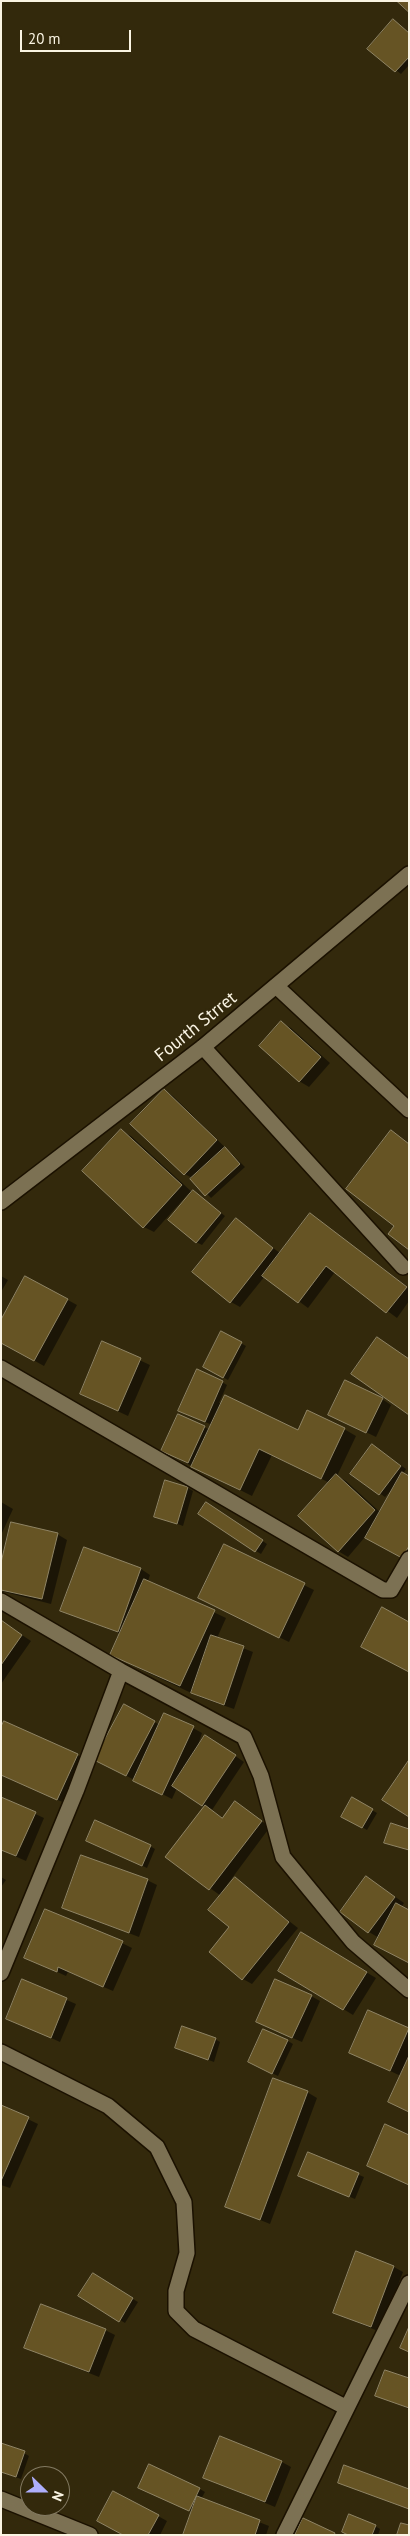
<!DOCTYPE html>
<html>
<head>
<meta charset="utf-8">
<style>
  body { margin:0 }
  #map { position:relative; width:410px; height:2536px; overflow:hidden; background:#33290c; font-family:"PT Sans",sans-serif }
  canvas { display:block }
  .frame { position:absolute; inset:0; border:2px solid #faf4e3; pointer-events:none }
  .north { position:absolute; left:20px; top:2466px; width:50px; height:50px; box-sizing:border-box; background:#33290c; border:1px solid #837a62; border-radius:50%; rotate:112deg; font-size:14px; font-weight:700; line-height:20px; text-align:center; color:#faf4e3 }
  .north::after { content:''; display:block; margin:auto; width:18px; height:22px; background:#aeaefb; clip-path:polygon(50% 0,100% 100%,50% 72%,0 100%) }
  .scale { position:absolute; left:20px; top:30px; width:111px; height:22px; box-sizing:border-box; border:2px solid #faf4e3; border-top:0; padding-left:6px; font-size:15px; line-height:18px; white-space:nowrap; color:#faf4e3; -webkit-text-stroke:4px #33290c; paint-order:stroke }
</style>
</head>
<body>
<div id="map">
<canvas width="410" height="2536"></canvas>
<div class="frame"></div>
<div class="north">N</div>
<div class="scale">20 m</div>
</div>
<script>
const ctx = document.querySelector('canvas').getContext('2d');
ctx.lineJoin = 'round';
function fillPath(path, color) {
  ctx.fillStyle = color;
  ctx.fill(path, 'evenodd');
}
function stroke(path, color, width, dash) {
  ctx.strokeStyle = color;
  ctx.lineWidth = width;
  ctx.lineCap = dash ? 'butt' : 'round';
  ctx.setLineDash(dash || []);
  ctx.stroke(path);
}
function label(font, color, halo, rows, align = 'center') {
  ctx.font = font + ' "PT Sans",sans-serif';
  ctx.lineWidth = 4;
  ctx.setLineDash([]);
  ctx.textBaseline = 'middle';
  ctx.strokeStyle = halo;
  ctx.fillStyle = color;
  for (const [text, x, y, turn = 0] of rows) {
    ctx.save();
    ctx.translate(x, y);
    ctx.rotate((+turn || 0) * Math.PI / 180);
    ctx.textAlign = isNaN(turn) ? turn : align;
    if (halo) ctx.strokeText(text, 0, 0);
    ctx.fillText(text, 0, 0);
    ctx.restore();
  }
}
const shadow = new Path2D(`
  M398,24L409,33V65L401,74L369,49Z
  M282,1023L291,1028L330,1063L309,1087L299,1081Z
  M164,1090L173,1096L245,1167L211,1198L192,1178L185,1174Z
  M121,1131L131,1136L193,1193L198,1195L225,1216L202,1245L196,1242L189,1193L154,1232L144,1227Z
  M310,1214L409,1288V1301L397,1318L335,1272L308,1308L265,1276L240,1307L231,1302L236,1220L280,1253Z
  M1,1276L8,1280L1,1292Z
  M26,1277L77,1305L44,1366L1,1342Z
  M222,1333L246,1346L228,1380L204,1367Z
  M103,1343L150,1365L128,1416L81,1394Z
  M222,1382L227,1385L219,1403L222,1404L298,1431L344,1429L356,1436L337,1476L346,1481L381,1513L396,1485L385,1497L352,1474L378,1449L406,1469L403,1474L409,1477V1561L365,1537L348,1557L338,1551L330,1483L272,1455L252,1496L168,1454L204,1427L210,1430L212,1425L185,1413Z
  M382,1399L391,1405L376,1437L339,1419Z
  M188,1488L193,1491L183,1526L156,1516Z
  M1,1502L13,1509L1,1535Z
  M211,1506L267,1544L261,1554L256,1551Z
  M57,1534L67,1540L51,1604L1,1591V1568Z
  M225,1546L314,1590L289,1642L209,1603Z
  M84,1548L141,1569L150,1575L148,1581L226,1618L217,1638L253,1652L234,1709L202,1698L123,1661L121,1634L61,1610Z
  M1,1621L31,1641L1,1684Z
  M124,1706L160,1725L193,1728L202,1733L196,1751L215,1742L244,1762L212,1810L224,1819L236,1803L270,1827L221,1893L222,1894L235,1879L298,1928L252,1984L243,1979L221,1896L167,1857L205,1807L177,1788L172,1799L105,1765Z
  M77,1755L86,1760L67,1804L1,1775Z
  M1,1798L44,1818L26,1861L1,1850Z
  M353,1799L377,1813L367,1830L343,1816Z
  M92,1843L150,1846L155,1849L147,1868Z
  M1,1877L6,1880L1,1887Z
  M367,1877L404,1903L379,1938L369,1932Z
  M147,1880L157,1885L139,1937L63,1908Z
  M302,1934L376,1978L353,2015L280,1970Z
  M122,1943L132,1948L113,1991L68,1972L66,1976L25,1957Z
  M23,1981L76,2004L60,2042L7,2018Z
  M311,1996L320,2001L302,2042L267,2027Z
  M368,2012L409,2029V2112L389,2102L401,2076L351,2053Z
  M215,2039L220,2042L214,2062L181,2050Z
  M288,2041L293,2044L278,2076L255,2065Z
  M307,2092L317,2098L270,2224L226,2206Z
  M1,2106L38,2124L10,2188L1,2185Z
  M309,2154L364,2177L355,2199L300,2176Z
  M394,2267L403,2272L380,2332L335,2313Z
  M93,2275L138,2302L125,2323L80,2296Z
  M105,2330L115,2335L99,2377L26,2348Z
  M409,2380V2409L376,2395Z
  M24,2453L29,2456L21,2479L1,2472Z
  M282,2462L291,2467L275,2507L204,2478Z
  M200,2489L205,2492L201,2499L269,2526L266,2535H185L193,2512L144,2490Z
  M158,2516L167,2521L160,2535H124Z
  M375,2526L380,2529L378,2535H349Z`);
const building = new Path2D(`
  M397,1H409V12Z
  M393,19L409,33V57L395,72L367,49Z
  M281,1021L321,1057L299,1082L259,1046Z
  M164,1089L217,1140L184,1175L130,1124Z
  M121,1129L182,1185L143,1228L82,1171Z
  M391,1130L409,1144V1250L388,1234L394,1226L346,1189Z
  M225,1147L240,1164L205,1196L190,1179Z
  M193,1190L221,1213L196,1243L168,1220Z
  M310,1213L407,1287L386,1313L326,1266L298,1303L262,1276Z
  M236,1218L273,1248L230,1303L192,1272Z
  M25,1276L68,1299L34,1361L1,1343V1320Z
  M221,1331L242,1342L223,1378L203,1367Z
  M377,1337L409,1359V1415L351,1374Z
  M102,1341L141,1358L118,1411L80,1394Z
  M197,1369L223,1381L205,1422L178,1411Z
  M345,1380L383,1398L366,1433L328,1415Z
  M225,1395L298,1430L307,1410L345,1428L321,1479L259,1449L240,1490L191,1467Z
  M178,1414L205,1426L188,1463L161,1451Z
  M372,1444L401,1466L379,1495L350,1474Z
  M402,1472L409,1476V1546L402,1558L365,1538Z
  M336,1474L375,1510L338,1552L298,1516Z
  M165,1480L188,1487L177,1524L154,1517Z
  M206,1502L263,1540L255,1552L198,1514Z
  M11,1522L58,1533L42,1599L1,1590V1563Z
  M224,1544L305,1583L279,1638L198,1598Z
  M84,1547L141,1568L118,1632L60,1611Z
  M144,1579L215,1610L180,1686L110,1655Z
  M382,1607L409,1622V1672L361,1647Z
  M1,1620L22,1635L1,1665Z
  M211,1635L244,1646L224,1705L191,1693Z
  M124,1704L155,1721L126,1776L94,1760Z
  M164,1713L194,1726L162,1795L133,1781Z
  M4,1721L78,1754L57,1800L1,1775V1727Z
  M205,1735L236,1755L202,1806L172,1786Z
  M409,1760V1817L382,1800Z
  M1,1797L36,1812L16,1856L1,1850Z
  M352,1797L373,1809L362,1828L341,1817Z
  M235,1801L262,1821L209,1890L165,1857L205,1805L222,1818Z
  M95,1820L151,1845L142,1866L86,1841Z
  M391,1823L409,1829V1850L384,1843Z
  M81,1855L148,1879L129,1933L62,1908Z
  M366,1876L395,1897L368,1933L340,1912Z
  M235,1877L289,1922L242,1980L209,1952L229,1927L208,1910Z
  M396,1903L409,1910V1963L374,1945Z
  M45,1909L123,1941L103,1987L58,1967L57,1972L24,1958Z
  M301,1932L367,1972L343,2010L278,1971Z
  M22,1979L67,1998L51,2038L6,2019Z
  M275,1979L312,1995L292,2038L256,2022Z
  M368,2010L409,2028L390,2071L349,2053Z
  M182,2026L216,2038L208,2060L175,2048Z
  M263,2029L288,2040L272,2074L248,2062Z
  M409,2056V2112L388,2102Z
  M273,2078L308,2091L260,2220L225,2207Z
  M1,2105L29,2117L1,2181Z
  M385,2124L409,2135V2185L367,2166Z
  M308,2152L359,2173L349,2197L298,2176Z
  M356,2251L394,2266L371,2327L333,2313Z
  M93,2273L133,2298L119,2322L78,2296Z
  M41,2304L106,2329L89,2372L24,2348Z
  M409,2327V2352L400,2348Z
  M385,2370L409,2378V2408L375,2396Z
  M220,2436L282,2461L265,2502L203,2478Z
  M1,2443L25,2451L16,2477L1,2472Z
  M149,2464L200,2488L189,2511L138,2488Z
  M344,2465L409,2489V2509L338,2483Z
  M113,2491L159,2515L148,2535H123L97,2521Z
  M197,2496L260,2520L255,2535H183Z
  M349,2514L376,2525L372,2535H348L342,2532Z
  M303,2518L335,2533L334,2535H295Z
  M401,2523L409,2525V2535H397Z`);
const minor = new Path2D(`
  M276,986L409,1110
  M203,1047L403,1267
  M1,1368L383,1590H391L409,1559
  M1,1601L121,1671L244,1737L261,1776L283,1857L353,1942L409,1990
  M1,1973L76,1791L121,1671
  M1,2052L108,2106L157,2147L184,2202L187,2253L176,2291V2311L194,2329L347,2408
  M1,2499L90,2535
  M284,2535L409,2283`);
const tertiary = new Path2D(`
  M1,1202L203,1047L409,874`);
const streetNames = [
  ["Fourth Strret",196,1027,-39]
];
fillPath(shadow, '#0007');
fillPath(building, '#665424');
stroke(building, '#8f8465', 1);
stroke(minor, '#1b1100', 18);
stroke(tertiary, '#1b1100', 18);
stroke(minor, '#7c7153', 15);
stroke(tertiary, '#7c7153', 15);
label('18px', '#faf4e3', '#33290c', streetNames);
</script>
</body>
</html>
